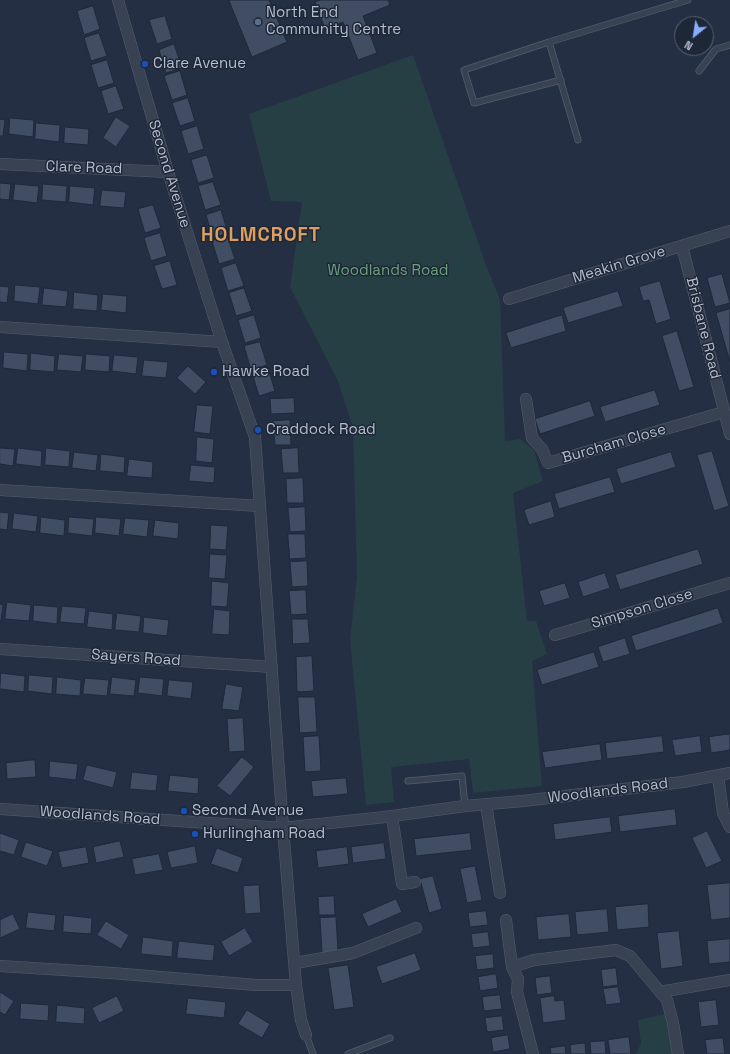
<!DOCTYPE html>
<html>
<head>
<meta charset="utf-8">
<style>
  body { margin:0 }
  #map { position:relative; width:730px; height:1054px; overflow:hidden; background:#242f43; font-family:"Space Grotesk",sans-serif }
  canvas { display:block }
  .north { position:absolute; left:674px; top:16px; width:40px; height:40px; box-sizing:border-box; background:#1d2738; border:1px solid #5a6374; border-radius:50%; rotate:210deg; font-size:11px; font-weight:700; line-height:16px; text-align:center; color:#b6bdcd }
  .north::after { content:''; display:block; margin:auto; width:14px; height:18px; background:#88afff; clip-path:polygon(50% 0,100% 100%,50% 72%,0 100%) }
</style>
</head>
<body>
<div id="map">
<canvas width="730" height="1054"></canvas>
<div class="north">N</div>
</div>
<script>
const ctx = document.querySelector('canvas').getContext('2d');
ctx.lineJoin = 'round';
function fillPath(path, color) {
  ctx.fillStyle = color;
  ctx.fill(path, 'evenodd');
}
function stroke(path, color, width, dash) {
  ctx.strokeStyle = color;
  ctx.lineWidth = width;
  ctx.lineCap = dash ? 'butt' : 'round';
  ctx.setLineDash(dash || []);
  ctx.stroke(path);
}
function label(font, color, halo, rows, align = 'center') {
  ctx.font = font + ' "Space Grotesk",sans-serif';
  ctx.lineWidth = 3;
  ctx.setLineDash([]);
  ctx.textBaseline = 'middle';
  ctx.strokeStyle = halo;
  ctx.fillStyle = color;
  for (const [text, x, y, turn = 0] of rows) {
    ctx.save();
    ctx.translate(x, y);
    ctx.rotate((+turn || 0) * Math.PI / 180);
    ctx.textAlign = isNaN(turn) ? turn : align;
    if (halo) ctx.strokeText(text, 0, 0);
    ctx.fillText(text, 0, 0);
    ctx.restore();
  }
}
const green = new Path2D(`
  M413,55L486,265L500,300L505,441L520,439L534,450L543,481L513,493L527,621H536L547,654L532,661L542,786L473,793L469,759L391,767L394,802L366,805L350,639L357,577L353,428L338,381L290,287L302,202L271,201L249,114Z
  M670,1013L674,1054H636L641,1043L638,1020Z`);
const building = new Path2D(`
  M231,0H269L287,42L252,57L229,1Z
  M321,0H388L390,5L363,16L377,53L358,60L343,22L325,29L315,2Z
  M93,6L100,29L84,35L77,11Z
  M165,16L172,39L157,44L149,20Z
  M99,33L107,56L91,61L84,38Z
  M174,44L182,68L166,73L159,50Z
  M107,60L114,83L98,88L91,65Z
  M180,71L187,95L172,100L164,76Z
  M116,86L124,109L108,114L101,91Z
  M188,98L195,121L180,126L172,103Z
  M116,117L130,126L116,147L103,138Z
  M10,118L34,120L33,137L9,134Z
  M0,119L5,120L3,136H0Z
  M36,123L60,125L59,142L35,139Z
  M197,126L204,149L188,154L181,131Z
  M65,127L89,129L88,145L64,143Z
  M207,155L214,178L198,183L191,160Z
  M213,182L221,205L205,210L198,186Z
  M0,183L11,184L9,200L0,199Z
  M15,184L39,186L37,203L13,200Z
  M43,184L67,186L66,202L42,200Z
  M70,186L95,188L93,205L69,202Z
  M102,190L126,192L124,208L100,206Z
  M153,205L161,228L145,233L138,209Z
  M221,210L228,233L213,238L206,215Z
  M160,233L167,256L151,261L144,238Z
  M227,236L235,259L219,264L212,241Z
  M170,261L177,285L162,289L154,266Z
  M236,263L244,286L228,291L221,268Z
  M722,274L730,303L715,307L707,278Z
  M660,281L671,319L656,324L649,300L643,301L639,287Z
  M15,285L40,287L38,304L14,301Z
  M0,286L9,287L7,303L0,302Z
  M44,288L68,291L66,307L42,305Z
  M244,288L252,311L236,316L229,293Z
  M618,291L623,306L568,323L563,308Z
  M74,292L98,295L97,311L73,309Z
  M103,294L127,296L126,313L101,310Z
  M730,309V362L716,313Z
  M254,315L261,338L245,343L238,320Z
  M562,315L566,331L511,348L506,333Z
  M677,331L694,387L679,391L662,336Z
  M260,342L267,365L251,370L244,346Z
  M4,352L28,354L27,371L3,368Z
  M31,353L55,356L54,372L30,370Z
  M59,354L83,356L81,372L57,370Z
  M86,354L110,356L109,372L85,370Z
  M114,355L138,357L136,374L112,371Z
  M144,360L168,362L166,378L142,376Z
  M188,366L206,382L195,394L177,378Z
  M268,368L275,391L259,396L252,373Z
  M655,390L660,405L605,422L600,407Z
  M294,398L295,413L271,414L270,399Z
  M590,401L595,416L540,434L535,419Z
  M197,405L213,406L210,434L194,432Z
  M290,420L291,445H275L273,421Z
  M197,437L214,439L212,463L196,461Z
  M0,448L15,449L13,466L0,464Z
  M18,448L42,451L41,467L16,464Z
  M46,448L70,451L69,467L45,465Z
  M298,448L299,473H283L281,449Z
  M712,451L729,506L714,511L697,455Z
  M74,452L98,455L96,471L72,468Z
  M671,452L676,467L621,484L616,469Z
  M101,454L125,457L124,473L100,471Z
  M129,459L153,462L152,478L127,476Z
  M191,465L215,467L214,483L189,481Z
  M610,477L615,492L559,509L554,494Z
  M303,478L304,503H287L286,479Z
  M551,501L555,517L529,525L524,510Z
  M305,507L306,531L290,532L288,508Z
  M0,512L9,513L7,530L0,529Z
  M14,513L38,516L36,532L12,529Z
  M41,517L65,520L64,536L40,533Z
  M69,517L94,519L92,536L68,533Z
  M96,517L121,519L119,536L95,533Z
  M125,518L149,520L147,537L123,534Z
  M155,520L179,523L178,539L153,536Z
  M211,525L228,526L226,550L210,549Z
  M288,534H305L306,558L290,559Z
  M698,549L703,564L620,590L615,575Z
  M210,554L227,555L225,579L209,578Z
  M307,561L308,586L292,587L290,562Z
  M605,573L610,588L583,597L578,582Z
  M212,581L229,583L227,607L211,606Z
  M565,583L570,598L544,606L539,591Z
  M306,590L307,614L291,615L289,591Z
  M7,602L31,605L29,621L5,619Z
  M0,604L3,605L1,621H0Z
  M34,605L58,607L57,624L33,621Z
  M62,606L86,608L84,624L60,622Z
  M718,608L723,623L636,651L631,636Z
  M214,609L230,611L229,635L212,634Z
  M89,611L113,614L112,630L87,627Z
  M117,613L141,616L139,632L115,630Z
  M144,617L169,620L167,636L143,633Z
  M292,619H308L310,643L293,644Z
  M625,638L630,654L603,662L598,647Z
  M594,652L599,667L542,685L537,670Z
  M312,656L314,691L297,692L296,657Z
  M1,673L25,676L24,692L0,689Z
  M29,675L53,677L52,694L28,691Z
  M57,677L81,680L80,696L56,694Z
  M112,677L136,680L134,696L110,694Z
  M140,677L164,679L162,696L138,693Z
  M85,678L109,680L107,696L83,694Z
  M169,680L193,682L191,699L167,696Z
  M226,684L243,687L239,711L222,709Z
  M298,697H315L317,732L300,733Z
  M243,718L245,751L229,752L227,719Z
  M730,734V750L711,753L709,737Z
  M319,736L321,771L305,772L303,737Z
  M662,736L664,752L607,759L605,743Z
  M700,736L702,752L675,756L672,740Z
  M600,744L602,760L545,768L542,752Z
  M242,757L254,767L230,796L217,786Z
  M35,760L36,777L7,779L6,763Z
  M50,761L78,764L76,780L49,777Z
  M87,765L117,772L113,788L83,780Z
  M132,772L158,775L156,791L130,789Z
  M170,775L199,778L198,794L168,791Z
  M346,778L348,794L313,797L311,781Z
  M675,809L677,825L620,832L618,816Z
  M610,817L612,832L555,840L553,824Z
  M707,831L722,861L706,868L692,838Z
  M0,833L19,840L14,855L0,851Z
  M470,833L472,850L416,856L414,839Z
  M120,841L124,857L96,863L93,847Z
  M26,842L53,851L47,866L21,857Z
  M384,843L386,859L353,863L351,847Z
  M195,846L198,863L171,868L167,852Z
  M86,847L89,863L62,868L58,852Z
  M347,847L349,864L318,868L316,851Z
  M217,848L243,858L238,873L211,864Z
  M159,854L163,870L135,875L132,859Z
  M475,866L482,900L467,903L460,869Z
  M433,876L442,909L429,913L420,879Z
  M730,883V918L711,920L707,885Z
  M259,885L261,913L245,914L243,886Z
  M334,896L335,915H319L318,897Z
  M396,899L402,912L368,927L362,914Z
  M648,904L649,927L617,930L615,907Z
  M607,909L609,932L577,935L575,912Z
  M486,911L488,925L470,927L468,913Z
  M28,912L56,915L54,931L26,928Z
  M13,914L20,929L0,938V920Z
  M569,914L571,937L538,940L536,917Z
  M64,915L92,918L91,934L63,932Z
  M336,917L338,952L322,953L320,918Z
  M106,921L129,935L121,949L97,935Z
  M245,928L253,942L229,956L221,942Z
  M679,931L683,966L661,969L657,933Z
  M488,932L490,946L473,948L471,934Z
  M143,937L173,941L172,957L141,954Z
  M730,939V962L709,964L707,941Z
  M179,941L215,945L213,961L177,958Z
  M415,953L421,970L382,984L376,967Z
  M493,954L494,968L477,970L475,956Z
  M348,965L354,1007L334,1010L328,968Z
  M616,968L618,985L603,987L601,970Z
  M496,974L498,988L480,991L478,977Z
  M550,976L552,993L537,995L535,978Z
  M618,987L621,1003L606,1005L603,989Z
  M0,992L14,1001L5,1015L0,1012Z
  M500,995L502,1009L484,1011L482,997Z
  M117,996L124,1011L99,1023L92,1008Z
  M554,996L555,1001L564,1000L566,1020L543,1023L540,998Z
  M188,998L226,1002L224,1018L186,1014Z
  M716,1000L719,1025L701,1027L698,1002Z
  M21,1003L49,1005L48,1021L20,1019Z
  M57,1005L85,1008L84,1024L56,1022Z
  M247,1010L270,1024L262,1038L238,1024Z
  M502,1016L504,1030L487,1032L485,1018Z
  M508,1035L510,1049L493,1052L491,1038Z
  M629,1037L631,1054H610L608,1040Z
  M723,1038L725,1054H707L705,1040Z
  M605,1041L606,1054H591L590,1042Z
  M585,1043L586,1054H571L570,1045Z
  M565,1046L566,1054H551L550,1048Z`);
const service = new Path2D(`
  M549,42L464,70L474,103L561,80
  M699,71L716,49L730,45
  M578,140L549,42L688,0
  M408,781L462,776L465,806
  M306,1035L313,1054
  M348,1054L390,1038`);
const minor = new Path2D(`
  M118,0L168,172L222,342L255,437L283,828L296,985L301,1020L306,1035
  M0,164L168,172
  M682,246L730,434
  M509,299L730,231
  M0,327L222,342
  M526,399L532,438L542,449L548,463L724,412
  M0,490L260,506
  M555,635L730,583
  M0,649L272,667
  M718,776L723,813L730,827
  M486,804L500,893
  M0,809L283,828L385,817L465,806L523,801L683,782L730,773
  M392,816L402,884L415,882
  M506,920L512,967
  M295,963L353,953L416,928
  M0,966L112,973L256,985H296
  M660,992L730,980
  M533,1054L517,992L518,979L512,967L534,960L616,950L630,956L667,1000L673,1023L678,1054`);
const markers = [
  [258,22,4,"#5c6f8a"],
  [145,64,4,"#1a4fb4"],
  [214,372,4,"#1a4fb4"],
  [258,430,4,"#1a4fb4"],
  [184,811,4,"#1a4fb4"],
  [195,834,4,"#1a4fb4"]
];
const poiNames = [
  ["North End",266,13],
  ["Community Centre",266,30],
  ["Clare Avenue",153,64],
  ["Hawke Road",222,372],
  ["Craddock Road",266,430],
  ["Second Avenue",192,811],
  ["Hurlingham Road",203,834]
];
const streetNames = [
  ["Clare Road",84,168,2],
  ["Second Avenue",169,174,73],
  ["Meakin Grove",619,265,-17],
  ["Brisbane Road",703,328,76],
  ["Burcham Close",614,444,-16],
  ["Simpson Close",642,609,-17],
  ["Sayers Road",136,658,4],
  ["Woodlands Road",608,791,-7],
  ["Woodlands Road",100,816,4]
];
const parkNames = [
  ["Woodlands Road",388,271]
];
const districtNames = [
  ["HOLMCROFT",261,236]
];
fillPath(green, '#263f44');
fillPath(building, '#404d63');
stroke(building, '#1f293a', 1);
stroke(service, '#545d6d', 7);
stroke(minor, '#545d6d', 12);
stroke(service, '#394253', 5.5);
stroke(minor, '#394253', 11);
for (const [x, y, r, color] of markers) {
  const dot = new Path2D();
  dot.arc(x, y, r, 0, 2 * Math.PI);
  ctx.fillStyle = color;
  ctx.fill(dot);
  stroke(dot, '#1d2738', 1.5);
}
label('15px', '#b6bdcd', '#1d2738', poiNames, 'left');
label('15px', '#b6bdcd', '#1d2738', streetNames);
label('15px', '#6ba07a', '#1d2738', parkNames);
ctx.letterSpacing = '1px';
label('bold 19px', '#de9e5f', '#1d2738', districtNames);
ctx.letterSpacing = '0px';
</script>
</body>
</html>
